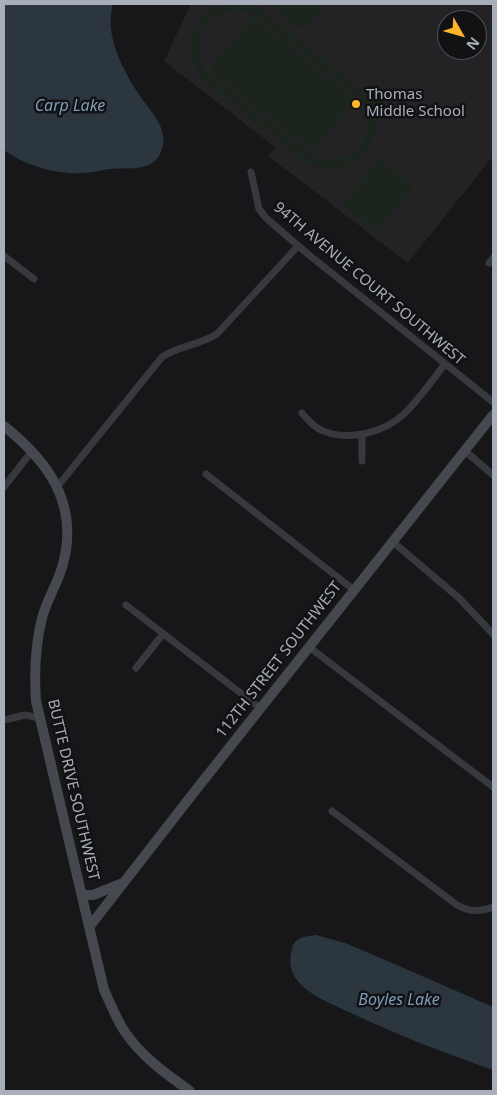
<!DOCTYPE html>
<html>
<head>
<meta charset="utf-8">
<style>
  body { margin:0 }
  #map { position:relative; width:497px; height:1095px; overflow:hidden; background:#171719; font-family:"Noto Sans",sans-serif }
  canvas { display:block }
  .frame { position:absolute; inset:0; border:5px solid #a8aeba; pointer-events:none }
  .north { position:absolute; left:437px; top:10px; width:50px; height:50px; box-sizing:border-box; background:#121214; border:1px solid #4e5056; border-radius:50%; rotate:128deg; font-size:14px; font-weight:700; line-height:20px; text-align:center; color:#a8aeba }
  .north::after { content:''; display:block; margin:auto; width:18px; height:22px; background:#ffb429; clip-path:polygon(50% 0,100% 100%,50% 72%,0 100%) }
</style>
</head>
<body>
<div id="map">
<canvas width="497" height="1095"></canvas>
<div class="frame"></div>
<div class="north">N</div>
</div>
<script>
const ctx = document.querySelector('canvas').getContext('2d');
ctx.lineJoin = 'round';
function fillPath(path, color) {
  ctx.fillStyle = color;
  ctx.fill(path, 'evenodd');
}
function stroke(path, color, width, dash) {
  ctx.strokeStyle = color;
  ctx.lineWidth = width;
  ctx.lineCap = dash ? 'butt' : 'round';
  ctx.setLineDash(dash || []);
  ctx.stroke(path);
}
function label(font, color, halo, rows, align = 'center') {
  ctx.font = font + ' "Noto Sans",sans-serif';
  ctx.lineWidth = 5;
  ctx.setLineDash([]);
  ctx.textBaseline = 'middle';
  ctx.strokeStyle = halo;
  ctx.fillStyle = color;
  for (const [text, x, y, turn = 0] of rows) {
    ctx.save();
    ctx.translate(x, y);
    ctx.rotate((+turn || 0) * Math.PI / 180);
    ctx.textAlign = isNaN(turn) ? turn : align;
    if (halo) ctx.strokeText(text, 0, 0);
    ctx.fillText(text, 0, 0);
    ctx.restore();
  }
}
const built = new Path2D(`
  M191,4H493V156L408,263L268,156L275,147L164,61ZM447,20H477V50H447Z`);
const green = new Path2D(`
  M225,4H254L386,109C383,112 379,117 377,121C374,127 375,136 371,143C359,167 332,174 308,163L202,79C181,51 190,13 225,4ZM233,10L240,11L254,15L359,98C383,133 352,172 313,156L208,73C189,46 201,16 233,10Z
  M267,4H325L306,28H298Z
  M252,17L355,99L313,152L209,70Z
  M379,159L414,186L378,232L343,204Z`);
const water = new Path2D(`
  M4,4H113C104,34 122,68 138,93C148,109 167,125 163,146C156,174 130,167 109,169C100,170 92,173 83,173C56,175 25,165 4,150Z
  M316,935L345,943L383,959L493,1007V1070C445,1053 397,1035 351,1013C332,1004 309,996 296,979C290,970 289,960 292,949C294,938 305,936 316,935Z`);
const street = new Path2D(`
  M251,172L259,209L266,218L309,255L493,402
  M4,256L34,279
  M489,263L493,258
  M302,413C307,419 312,425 319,429C346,443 384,433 405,413C420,398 432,381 444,365
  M465,451L493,475
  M362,461V434
  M206,474L354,590
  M4,487L32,451
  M57,487L162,357C178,346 200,345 217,334L298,246
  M393,542L459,598L493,634
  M126,605L260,708
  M309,647L493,787
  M136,668L163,634
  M4,720L25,715L39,718
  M332,811L457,905C469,912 481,912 493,907`);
const secondary = new Path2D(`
  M4,426C49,462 79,504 63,564C58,583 47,599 42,618C35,646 34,672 36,701L104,990C111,1004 116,1019 125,1032C141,1056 166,1074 190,1091
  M82,895H93L123,883
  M90,926L195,791L493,415`);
const markers = [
  [356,104,5,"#ffb429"]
];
const poiNames = [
  ["Thomas",366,95],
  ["Middle School",366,112]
];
const streetNames = [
  ["94TH AVENUE COURT SOUTHWEST",369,284,40],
  ["112TH STREET SOUTHWEST",279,660,-52],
  ["BUTTE DRIVE SOUTHWEST",73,790,77]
];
const waterNames = [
  ["Carp Lake",70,106],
  ["Boyles Lake",399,1000]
];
fillPath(built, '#232326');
fillPath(green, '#1c251d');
fillPath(water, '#2b363f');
stroke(street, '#37393f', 7);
stroke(secondary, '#45484f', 10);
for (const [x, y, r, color] of markers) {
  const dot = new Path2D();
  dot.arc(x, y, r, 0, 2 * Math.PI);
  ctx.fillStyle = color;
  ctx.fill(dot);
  stroke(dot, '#121214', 2);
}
label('15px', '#a8aeba', '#121214', poiNames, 'left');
label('15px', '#a8aeba', '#121214', streetNames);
label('italic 16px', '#7b9db8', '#121214', waterNames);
</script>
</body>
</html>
